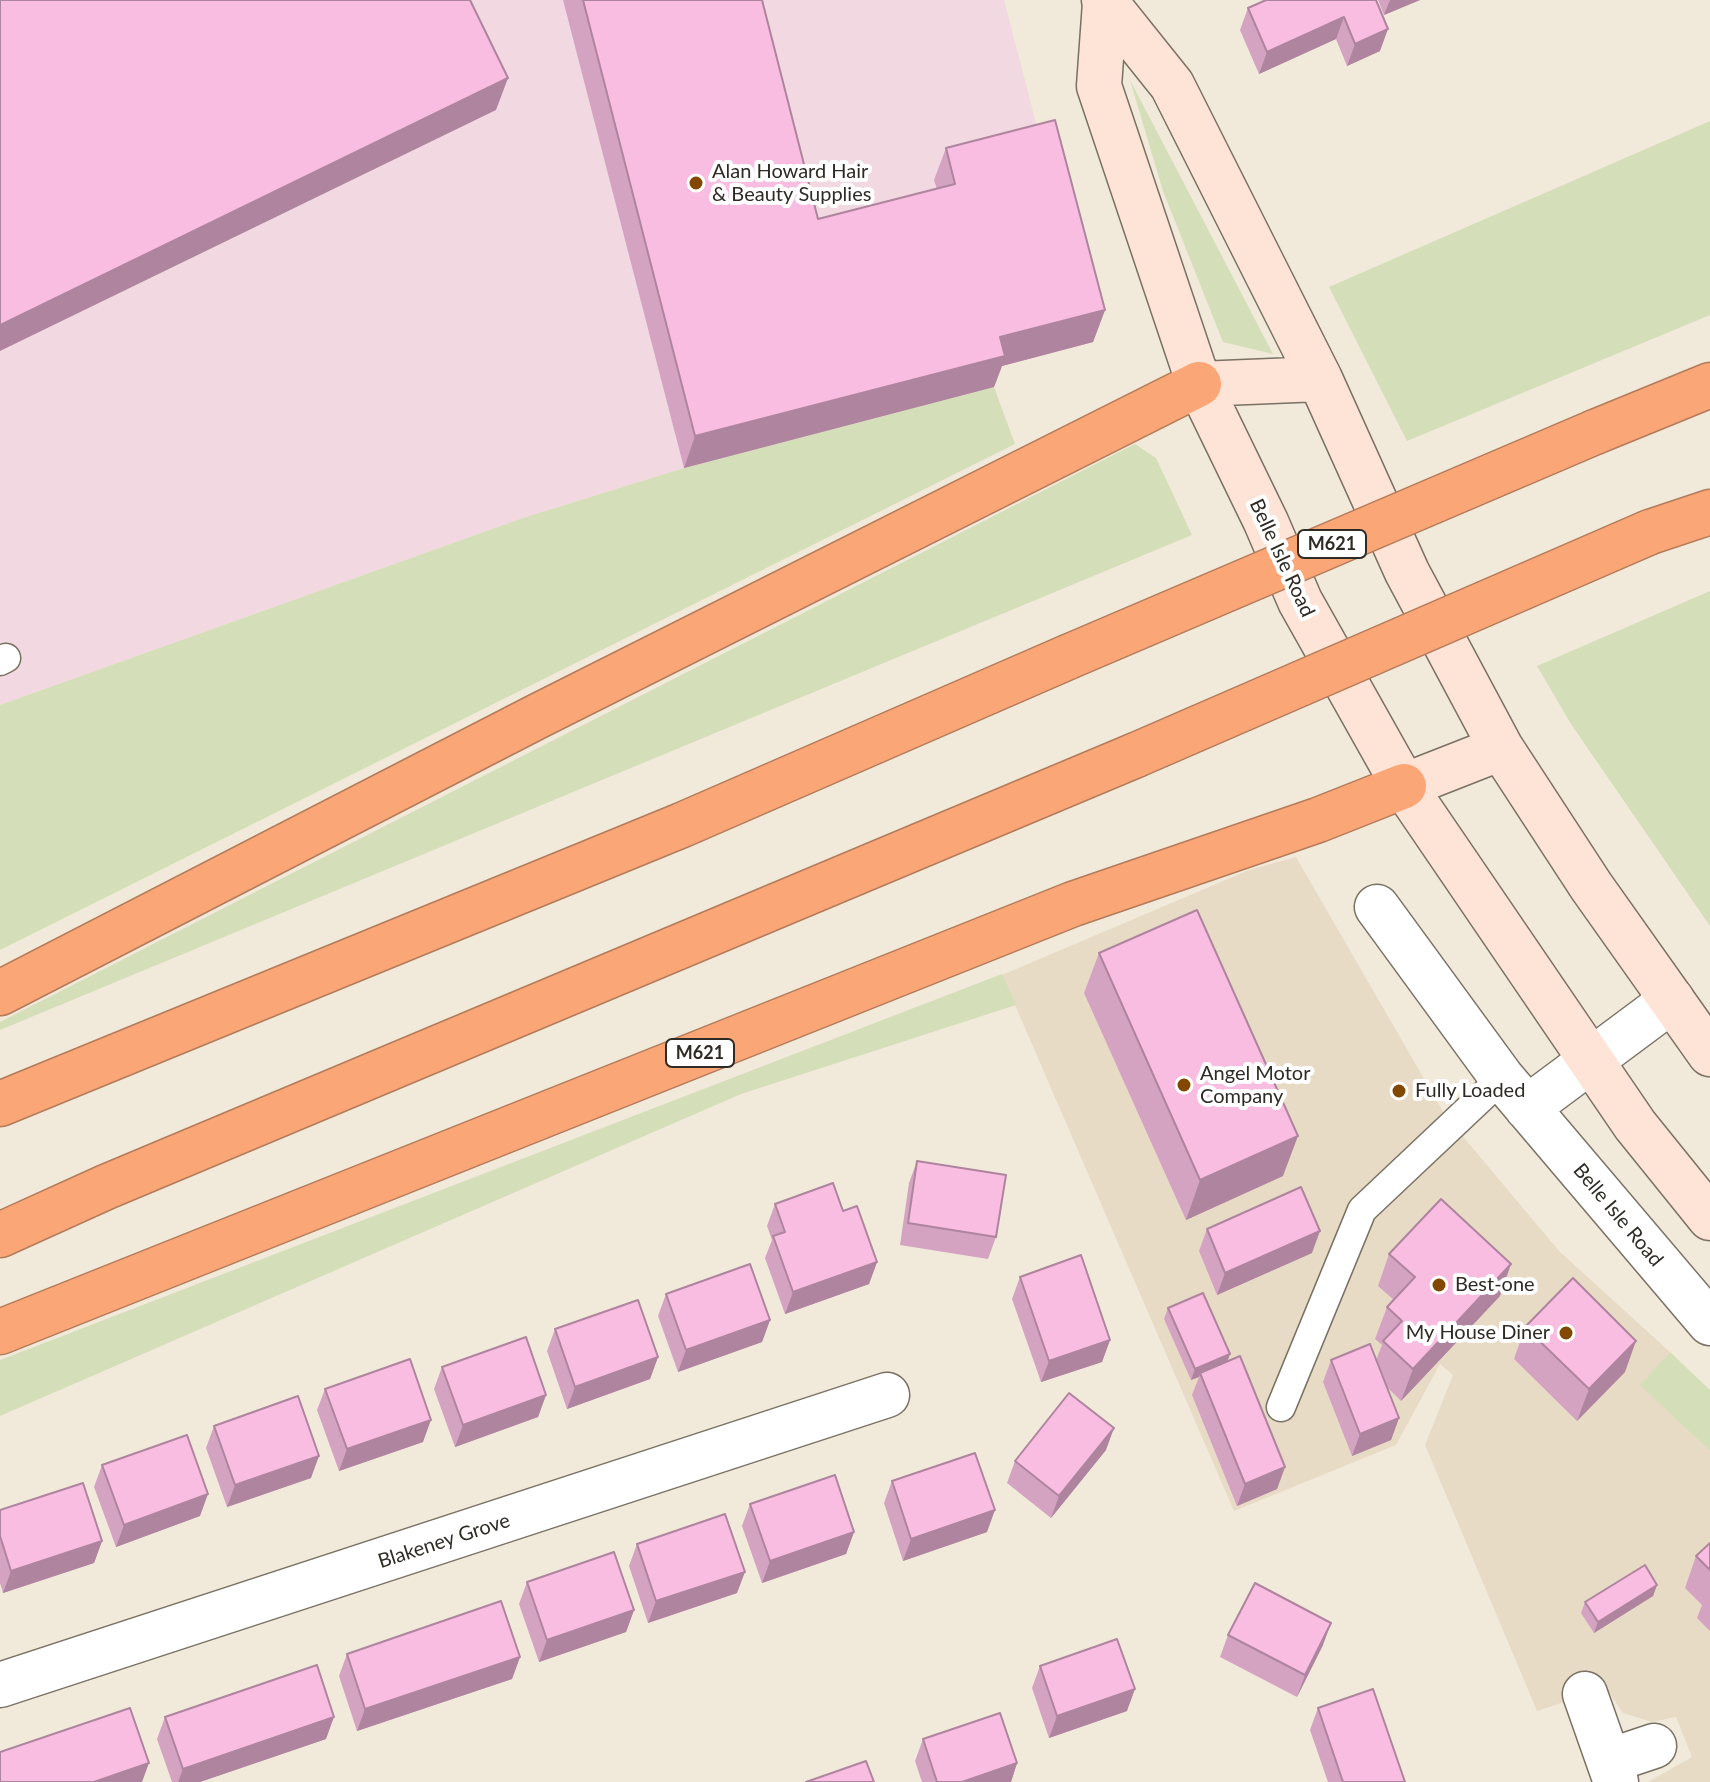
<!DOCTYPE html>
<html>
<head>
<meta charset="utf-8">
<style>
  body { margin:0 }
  canvas { display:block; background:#f1e9da }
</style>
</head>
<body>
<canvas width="1710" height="1782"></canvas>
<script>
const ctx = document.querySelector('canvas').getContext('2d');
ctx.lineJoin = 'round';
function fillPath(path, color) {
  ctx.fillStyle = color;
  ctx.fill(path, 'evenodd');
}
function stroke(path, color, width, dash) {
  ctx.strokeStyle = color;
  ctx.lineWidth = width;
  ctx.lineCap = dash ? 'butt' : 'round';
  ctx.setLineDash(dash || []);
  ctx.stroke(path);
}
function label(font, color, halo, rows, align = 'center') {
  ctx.font = font + ' Lato,sans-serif';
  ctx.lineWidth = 8;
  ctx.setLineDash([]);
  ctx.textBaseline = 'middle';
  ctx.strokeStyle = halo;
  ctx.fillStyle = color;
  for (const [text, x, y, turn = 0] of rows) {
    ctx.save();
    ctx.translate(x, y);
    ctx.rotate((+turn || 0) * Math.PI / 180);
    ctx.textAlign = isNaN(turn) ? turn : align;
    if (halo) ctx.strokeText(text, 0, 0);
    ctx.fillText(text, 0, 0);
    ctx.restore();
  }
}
const built = new Path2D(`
  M1296,857L1445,1115L1559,1251L1670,1352L1641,1385L1710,1451V1782H1648L1692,1757L1676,1717L1652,1722L1623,1713L1606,1688L1537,1711L1425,1445L1453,1375L1440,1364L1396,1445L1234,1511L1002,975L1249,870Z`);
const industrial = new Path2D(`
  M19,0H1004L1093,342L989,369L994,387L684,468L523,518L0,705V9Z`);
const green = new Path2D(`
  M1130,80L1273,354L1223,342L1163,191Z
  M1710,121V315L1407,441L1329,287Z
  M994,387L1015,444L0,950V705L523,518L684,468Z
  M1135,444L1156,458L1192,535L0,1030V1022Z
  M1710,591V926L1571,724L1537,666Z
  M1002,974L1016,1005L741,1094L0,1416V1360Z
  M1670,1352L1710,1390V1451L1640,1385Z`);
const lane = new Path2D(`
  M0,661L6,658
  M1281,1407L1362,1210L1502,1078`);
const street = new Path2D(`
  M1377,907L1502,1078L1710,1323
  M1527,1108L1672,1000
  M0,1685L887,1395
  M1585,1694L1616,1782
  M1609,1761L1654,1746`);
const secondary = new Path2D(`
  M1104,0L1172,85L1320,379L1407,572L1501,748L1591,886L1710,1054
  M1105,3L1099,86L1199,384L1266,522L1300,601L1404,786L1635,1125L1710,1218
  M1199,384L1320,379
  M1404,786L1501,748`);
const highway = new Path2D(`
  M1595,432L1710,385
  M1650,532L1710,512
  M0,993L538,716L1199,384
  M0,1104L682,825L1068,657
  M0,1235L106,1187L1136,755
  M0,1332L1073,904L1318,820L1404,786`);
const highwayBridge = new Path2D(`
  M1068,657L1595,432
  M1136,755L1650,532`);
const wall = new Path2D(`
  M563,0H762L818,219L937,189L934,180L946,148L1105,310L1093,342L1002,366L994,387L684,468Z
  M1376,0L1380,51L1347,66L1336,39L1259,74L1240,30L1248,8Z
  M1378,0H1420L1384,15Z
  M1099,953L1283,1176L1186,1220L1084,993Z
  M917,1161L996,1237L988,1259L900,1245L909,1183Z
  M775,1204L843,1211L877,1262L869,1284L785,1314L765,1258L772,1240L767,1226Z
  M1207,1229L1312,1253L1217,1295L1199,1251Z
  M1389,1254L1500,1296L1401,1401L1387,1387L1399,1418L1391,1440L1352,1456L1323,1382L1331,1360H1376L1382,1345L1375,1339L1387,1307L1394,1300L1378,1286Z
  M1020,1277L1110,1340L1102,1362L1041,1382L1012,1299Z
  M666,1294L770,1320L762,1342L678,1372L658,1316Z
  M1168,1308L1230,1354L1227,1362L1285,1467L1277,1489L1237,1506L1192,1395L1199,1377L1191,1380L1164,1319Z
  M1525,1327L1625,1372L1577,1421L1514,1359Z
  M555,1329L658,1357L650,1379L567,1409L547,1351Z
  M442,1367L546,1395L538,1417L455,1447L434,1389Z
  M325,1389L423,1442L339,1471L317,1410Z
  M214,1426L311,1478L227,1507L206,1448Z
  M1106,1450L1051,1518L1007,1483L1015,1461Z
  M102,1465L200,1516L116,1547L94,1487Z
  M892,1481L987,1532L903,1561L884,1503Z
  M750,1504L854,1532L846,1554L762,1583L742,1526Z
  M0,1510L102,1541L94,1563L3,1593L0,1583Z
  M1710,1543V1631L1697,1618L1702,1605L1685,1588L1696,1556Z
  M637,1544L737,1593L648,1623L629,1566Z
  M527,1582L634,1610L626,1632L539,1662L519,1604Z
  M1657,1585L1653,1596L1594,1633L1581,1613L1585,1602Z
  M1228,1635L1323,1645L1297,1697L1220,1657Z
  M347,1654L520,1657L512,1679L357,1731L339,1676Z
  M1040,1666L1127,1711L1049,1738L1032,1688Z
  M1318,1708L1405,1782H1328L1310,1730Z
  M165,1717L326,1739L200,1782H172L157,1739Z
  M923,1739L1017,1763L1011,1782H922L915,1761Z`);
const shadedWall = new Path2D(`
  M1390,0H1420L1384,15Z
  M1344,17L1336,39L1259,74L1267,52Z
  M1388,29L1380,51L1347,66L1355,44Z
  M508,78L496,110L0,351V325Z
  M1105,310L1093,342L1002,366L994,387L684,468L695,436L1000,337Z
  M1298,1136L1283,1176L1186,1220L1200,1180Z
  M1320,1231L1312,1253L1217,1295L1225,1273Z
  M877,1262L869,1284L785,1314L793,1292Z
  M1511,1264L1500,1296L1401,1401L1413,1369Z
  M770,1320L762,1342L678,1372L686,1350Z
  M1110,1340L1102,1362L1041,1382L1049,1361Z
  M1636,1341L1625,1372L1577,1421L1589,1389Z
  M1230,1354L1226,1365L1200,1373L1199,1377L1191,1380L1195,1369Z
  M658,1357L650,1379L567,1409L575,1387Z
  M546,1395L538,1417L455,1447L463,1425Z
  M1399,1418L1391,1440L1352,1456L1360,1434Z
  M431,1420L423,1442L339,1471L347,1449Z
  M1114,1428L1106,1450L1051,1518L1059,1496Z
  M319,1456L311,1478L227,1507L235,1485Z
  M1285,1467L1277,1489L1237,1506L1245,1484Z
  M208,1494L200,1516L116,1547L124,1525Z
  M995,1510L987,1532L903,1561L911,1539Z
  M854,1532L846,1554L762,1583L770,1561Z
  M102,1541L94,1563L3,1593L11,1571Z
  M745,1572L737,1593L648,1623L656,1601Z
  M1657,1585L1653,1596L1594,1633L1598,1622Z
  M634,1610L626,1632L539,1662L547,1640Z
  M1331,1623L1323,1645L1297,1697L1305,1675Z
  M520,1657L512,1679L357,1731L365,1709Z
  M1135,1689L1127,1711L1049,1738L1057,1716Z
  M334,1717L326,1739L200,1782H178L183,1769Z
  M149,1763L142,1782H94Z
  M1017,1763L1011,1782H962Z`);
const building = new Path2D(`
  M0,0H470L508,78L0,325Z
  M583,0H762L818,219L955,184L946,148L1055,120L1105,310L1000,337L1005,356L695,436Z
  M1266,0H1376L1388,29L1355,44L1344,17L1267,52L1248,8Z
  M1197,910L1298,1136L1200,1180L1099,953Z
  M917,1161L1006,1175L996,1237L908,1223Z
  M833,1183L843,1211L857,1206L877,1262L793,1292L773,1236L785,1232L775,1204Z
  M1301,1187L1320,1231L1225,1273L1207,1229Z
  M1441,1199L1511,1264L1413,1369L1383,1341L1402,1321L1387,1307L1415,1277L1389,1254Z
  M1081,1255L1110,1340L1049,1361L1020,1277Z
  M750,1264L770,1320L686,1350L666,1294Z
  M1573,1278L1636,1341L1589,1389L1525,1327Z
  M1203,1293L1230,1354L1195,1369L1168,1308Z
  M638,1300L658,1357L575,1387L555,1329Z
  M526,1337L546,1395L463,1425L442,1367Z
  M1370,1344L1399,1418L1360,1434L1331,1360Z
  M1240,1356L1285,1467L1245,1484L1200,1373Z
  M410,1359L431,1420L347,1449L325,1389Z
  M1069,1393L1114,1428L1059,1496L1015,1461Z
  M298,1396L319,1456L235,1485L214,1426Z
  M187,1435L208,1494L124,1525L102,1465Z
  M975,1453L995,1510L911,1539L892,1481Z
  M835,1475L854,1532L770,1561L750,1504Z
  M83,1483L102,1541L11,1571L0,1536V1510Z
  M725,1514L745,1572L656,1601L637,1544Z
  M1710,1543V1570L1696,1556Z
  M614,1552L634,1610L547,1640L527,1582Z
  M1645,1565L1657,1585L1598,1622L1585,1602Z
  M1255,1583L1331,1623L1305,1675L1228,1635Z
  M501,1601L520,1657L365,1709L347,1654Z
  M1117,1639L1135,1689L1057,1716L1040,1666Z
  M317,1665L334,1717L183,1769L165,1717Z
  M1373,1689L1405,1782H1343L1318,1708Z
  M130,1708L149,1763L94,1782H0V1752Z
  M1000,1713L1017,1763L962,1782H937L923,1739Z
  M866,1761L874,1782H806Z`);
const markers = [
  [696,183,8,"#834800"],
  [1184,1085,8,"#834800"],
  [1399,1091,8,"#834800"],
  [1439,1285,8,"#834800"],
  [1566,1333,8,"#834800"]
];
const shields = [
  [1332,544,68],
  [700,1053,68]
];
const shieldNames = [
  ["M621",1332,544],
  ["M621",700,1053]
];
const poiNames = [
  ["Alan Howard Hair",712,172],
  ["& Beauty Supplies",712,195],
  ["Angel Motor",1200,1074],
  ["Company",1200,1097],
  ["Fully Loaded",1415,1091],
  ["Best-one",1455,1285],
  ["My House Diner",1550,1333,"right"]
];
const streetNames = [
  ["Belle Isle Road",1282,558,65],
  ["Belle Isle Road",1618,1215,50],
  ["Blakeney Grove",444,1541,-18]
];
fillPath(built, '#e8dbc6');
fillPath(industrial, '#f2d8e0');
fillPath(green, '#d4deb8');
stroke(lane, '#797164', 31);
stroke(street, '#797164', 47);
stroke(secondary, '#797164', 47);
stroke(highway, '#b37b5a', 47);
stroke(lane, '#fff', 28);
stroke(street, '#fff', 44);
stroke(secondary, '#fee4d6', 44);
stroke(highway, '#fba677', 44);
stroke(highwayBridge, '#b37b5a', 47, []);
stroke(highwayBridge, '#fba677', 44);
fillPath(wall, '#d5a3c2');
fillPath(shadedWall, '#ae849e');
fillPath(building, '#f8bde1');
stroke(building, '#ae849e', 2);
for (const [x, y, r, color] of markers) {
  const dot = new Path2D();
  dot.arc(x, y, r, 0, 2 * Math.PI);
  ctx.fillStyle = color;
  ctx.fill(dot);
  stroke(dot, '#fff', 3);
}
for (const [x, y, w] of shields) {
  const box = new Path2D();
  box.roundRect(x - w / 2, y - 14, w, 28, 6);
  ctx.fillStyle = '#fff';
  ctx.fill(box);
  stroke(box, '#2e2b25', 2);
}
label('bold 18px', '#2e2b25', null, shieldNames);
label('20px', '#2e2b25', '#fff', poiNames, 'left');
label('20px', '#2e2b25', '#fff', streetNames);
</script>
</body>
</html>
